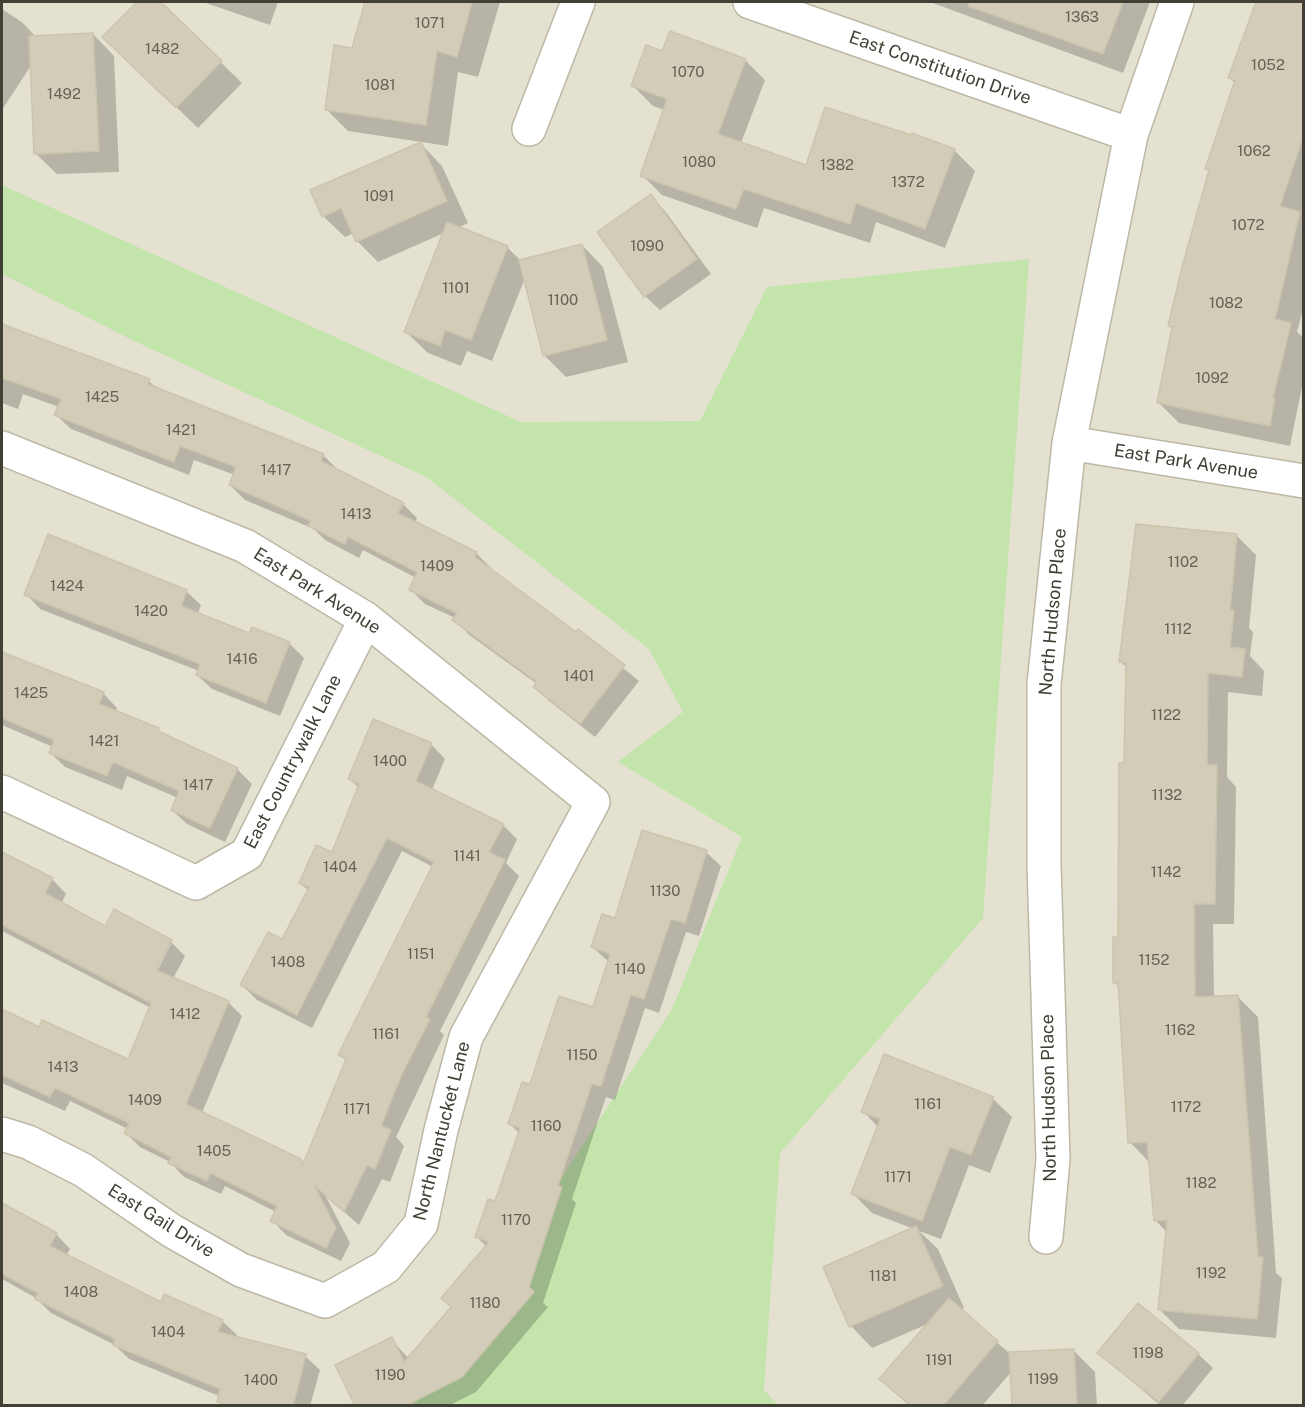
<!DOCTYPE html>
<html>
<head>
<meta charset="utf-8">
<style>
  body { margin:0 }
  #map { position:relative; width:1305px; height:1407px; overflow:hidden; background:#f1efe3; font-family:"Public Sans",sans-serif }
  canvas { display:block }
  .frame { position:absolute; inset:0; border:3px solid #423f34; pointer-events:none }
</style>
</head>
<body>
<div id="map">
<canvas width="1305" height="1407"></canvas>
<div class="frame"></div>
</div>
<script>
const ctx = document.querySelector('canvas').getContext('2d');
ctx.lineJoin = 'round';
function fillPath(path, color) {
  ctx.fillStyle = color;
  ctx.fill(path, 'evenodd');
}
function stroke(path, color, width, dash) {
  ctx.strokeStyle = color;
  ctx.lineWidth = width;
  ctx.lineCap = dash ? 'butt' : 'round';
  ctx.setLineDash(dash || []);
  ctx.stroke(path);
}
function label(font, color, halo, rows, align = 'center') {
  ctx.font = font + ' "Public Sans",sans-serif';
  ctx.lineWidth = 5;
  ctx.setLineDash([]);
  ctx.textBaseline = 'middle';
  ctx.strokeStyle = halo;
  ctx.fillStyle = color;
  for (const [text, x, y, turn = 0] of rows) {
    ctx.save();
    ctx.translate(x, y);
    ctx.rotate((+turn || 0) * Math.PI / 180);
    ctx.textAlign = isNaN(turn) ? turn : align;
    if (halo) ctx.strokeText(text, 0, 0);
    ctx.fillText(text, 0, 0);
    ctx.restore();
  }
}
const residential = new Path2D(`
  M2,2H1303V1405L2,1406Z`);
const green = new Path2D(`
  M2,185L521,422L700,421L767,287L1029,259L983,918L780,1153L764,1390L778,1405H413L672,1009L742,837L618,762L683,712L649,649L426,477L134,341L2,274Z`);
const shadow = new Path2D(`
  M139,2H159L242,83L198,128L104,37Z
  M203,2H278L270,25Z
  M366,2H500L478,77L458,72L448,146L348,131L326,109L353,49Z
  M930,2H1150L1123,73Z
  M1257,2H1304V305L1297,332L1304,338V377L1290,446L1179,423L1159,403L1173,329L1170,325L1210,171L1207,168L1235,83L1229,77Z
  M2,9L23,23L36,37L93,34L114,56L119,172L57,174L35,153L32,64L2,110Z
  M663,53L745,60L765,80L741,143L807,166L913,135L955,151L975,171L945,248L876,222L870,243L764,208L757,228L662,195L642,175L664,110L653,106L633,86Z
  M421,144L442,166L468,223L457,228L507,247L521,261L582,245L603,267L628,362L566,377L545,356L525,278L492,361L467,351L461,366L428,353L406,332L444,233L378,262L357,241L354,233L345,237L323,216Z
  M650,196L665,211L711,274L660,310L645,296Z
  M2,326L149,381L157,389L323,455L338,470L403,504L417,518L415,523L476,553L491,568L489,570L576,634L578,631L639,681L595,737L549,701L535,687L537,684L468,634L455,618L425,604L410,589L416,578L363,550L359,558L325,540L314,529L245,500L230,485L235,475L194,460L189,475L71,429L56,415L59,407L23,394L18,409L2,403Z
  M1236,535L1256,555L1249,628L1253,632L1250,656L1264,671L1262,696L1228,692L1227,777L1236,787L1234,924H1213L1214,998L1238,997L1258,1017L1276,1273L1282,1278L1276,1338L1179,1329L1159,1309L1167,1232L1155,1220L1150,1163L1130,1142L1119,987L1115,983L1120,938L1125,765L1127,668L1121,662Z
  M186,591L201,605L198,613L250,635L289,643L304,658L280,716L212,689L197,675L199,671L40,609L26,594Z
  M2,653L103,693L117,708L115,713L158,730L163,735L237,769L252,784L225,842L187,824L172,810L178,798L127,776L122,790L65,767L51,753L53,747L2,725Z
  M431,744L445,759L432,790L503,825L517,839L506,863L519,876L440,1031L444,1035L396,1137L404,1146L390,1182L382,1179L359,1225L325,1195L350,1243L341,1261L286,1235L272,1220L276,1212L225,1186L221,1194L184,1177L170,1162L140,1147L126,1133L128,1129L70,1101L65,1111L2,1083V1011L40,1029L129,1062L151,1008L2,931V853L52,879L66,894L61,904L106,928L171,942L185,956L173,979L228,1002L242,1016L202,1113L304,1165L347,1061L340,1054L433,867L402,851L312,1028L257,1000L242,985L283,941L309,891L300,883L332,854L359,788L350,779ZM168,944H171L154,977L151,976Z
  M706,852L721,866L699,936L686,932L659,1013L645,1008L615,1100L606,1097L572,1199L576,1203L543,1303L548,1307L476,1392L448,1406H357L391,1339L409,1359L453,1308L487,1247L477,1237L495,1203L519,1133L510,1124L531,1086L594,1009L609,962L592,947L616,920Z
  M993,1099L1012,1117L990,1173L969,1165L941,1239L919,1231L938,1249L964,1308L960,1310L1009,1353L1073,1350L1095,1372L1097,1406H1013L1012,1371L982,1406H909L882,1379L930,1323L872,1348L851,1326L914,1229L872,1213L853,1194L878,1127L863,1111Z
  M2,1205L56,1234L70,1249L66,1256L162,1304L222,1321L237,1335L235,1338L305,1356L320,1370L310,1406H223L218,1401L219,1396L129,1359L115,1345L51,1313L36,1298L2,1279Z
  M1099,1353L1198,1354L1213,1368L1182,1406H1161Z`);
const building = new Path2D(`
  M137,2H161L222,61L176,108L102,37Z
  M365,2H472L457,57L437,51L426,125L325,110L334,45L352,48Z
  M969,2H1123L1103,54L968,6Z
  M1256,2H1304V134L1280,206L1300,212L1275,319L1291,323L1273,398H1275L1270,426L1157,403L1172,327L1168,326L1182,267L1209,170L1205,169L1235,80L1228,78Z
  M670,31L746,59L718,134L806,165L825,107L911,135L912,133L955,149L925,229L856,203L850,224L744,189L736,209L640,176L667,99L631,86L646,45L662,51Z
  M93,33L99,151L34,154L29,36Z
  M421,142L447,201L356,242L341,208L322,217L310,190Z
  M651,194L697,259L644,297L597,232Z
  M447,222L508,246L471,340L445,330L440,346L404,332Z
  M582,244L607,340L543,356L519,260Z
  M2,324L150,379L148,384L324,454L321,461L404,503L398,513L477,552L475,557L576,632L578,629L625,665L580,724L533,687L537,682L452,620L457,613L409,590L417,572L348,537L345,544L308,526L311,521L229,485L236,467L180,446L174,462L54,415L61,399L2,378Z
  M1136,524L1237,534L1230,610H1234L1230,647L1245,649L1242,677L1208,673L1207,765H1217L1215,904H1194L1195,997L1238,995L1258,1257H1263L1257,1319L1158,1310L1167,1220L1154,1221L1147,1142L1128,1143L1118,983H1113V937H1118L1119,763H1124L1126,663L1119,662Z
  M48,534L187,590L181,606L249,633L252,627L290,642L266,703L196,675L200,664L24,595Z
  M2,652L104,692L99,704L159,728L158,731L238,768L210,828L171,810L179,791L113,762L107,776L49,753L54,740L2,718Z
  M373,719L432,743L416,781L504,824L489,852L505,860L426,1017L430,1019L402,1074L381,1126L391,1130L375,1169L367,1165L344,1212L314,1185L336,1228L326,1248L270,1221L277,1206L210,1173L207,1181L168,1163L171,1157L124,1133L129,1123L55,1088L50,1097L2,1075V1009L39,1027L42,1020L128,1059L151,1003L2,925V852L53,878L45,893L105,926L114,909L172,940L156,970L229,1001L186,1104L301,1159L303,1164L346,1059L338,1055L434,862L387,838L297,1015L240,985L268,932L282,939L309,887L299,883L316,845L332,852L359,784L348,779Z
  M642,830L707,850L685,923L671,919L644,999L631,995L601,1086L592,1084L558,1186L562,1187L529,1287L534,1292L462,1377L405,1406H355L335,1365L392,1337L404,1362L451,1307L441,1298L489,1242L475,1237L488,1199L495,1201L520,1128L508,1124L522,1082L530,1084L559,996L593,1007L610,954L591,947L602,914L615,918Z
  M884,1054L994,1097L971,1155L950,1147L922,1221L851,1194L880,1119L861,1112Z
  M2,1203L57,1233L50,1246L161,1302L164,1294L223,1320L218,1332L306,1354L293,1406H232L217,1402L220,1389L113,1345L115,1339L35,1299L38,1293L2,1274Z
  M916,1226L943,1286L849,1327L823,1267Z
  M949,1298L998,1341L943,1406H911L879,1379Z
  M1138,1303L1199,1353L1159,1402L1097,1353Z
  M1074,1349L1077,1406H1012L1009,1352Z`);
const minor = new Path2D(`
  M750,2L1131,135
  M529,129L578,2
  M1069,443L1304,481
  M2,448L245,546L366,619L593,802L466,1037L441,1130L421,1224L386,1267L325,1301L241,1270L172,1231L83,1170L28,1142L2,1134
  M2,792L196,883L247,854L366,619
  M1046,1237L1053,1159L1044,864V684L1069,443L1131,135L1177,2`);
const numberNames = [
  ["1363",1082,17],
  ["1071",430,23],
  ["1482",162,49],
  ["1052",1268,65],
  ["1070",688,72],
  ["1081",380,85],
  ["1492",64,94],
  ["1062",1254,151],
  ["1080",699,162],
  ["1382",837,165],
  ["1372",908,182],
  ["1091",379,196],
  ["1072",1248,225],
  ["1090",647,246],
  ["1101",456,288],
  ["1100",563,300],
  ["1082",1226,303],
  ["1092",1212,378],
  ["1425",102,397],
  ["1421",181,430],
  ["1417",276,470],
  ["1413",356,514],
  ["1102",1183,562],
  ["1409",437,566],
  ["1424",67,586],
  ["1420",151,611],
  ["1112",1178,629],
  ["1416",242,659],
  ["1401",579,676],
  ["1425",31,693],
  ["1122",1166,715],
  ["1421",104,741],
  ["1400",390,761],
  ["1417",198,785],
  ["1132",1167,795],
  ["1141",467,856],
  ["1404",340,867],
  ["1142",1166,872],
  ["1130",665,891],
  ["1151",421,954],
  ["1152",1154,960],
  ["1408",288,962],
  ["1140",630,969],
  ["1412",185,1014],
  ["1162",1180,1030],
  ["1161",386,1034],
  ["1150",582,1055],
  ["1413",63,1067],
  ["1409",145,1100],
  ["1161",928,1104],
  ["1172",1186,1107],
  ["1171",357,1109],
  ["1160",546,1126],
  ["1405",214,1151],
  ["1171",898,1177],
  ["1182",1201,1183],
  ["1170",516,1220],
  ["1192",1211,1273],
  ["1181",883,1276],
  ["1408",81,1292],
  ["1180",485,1303],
  ["1404",168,1332],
  ["1198",1148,1353],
  ["1191",939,1360],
  ["1190",390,1375],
  ["1199",1043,1379],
  ["1400",261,1380]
];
const streetNames = [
  ["East Constitution Drive",940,68,19],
  ["East Park Avenue",1186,462,9],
  ["East Park Avenue",317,591,32],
  ["North Hudson Place",1053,612,-85],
  ["East Countrywalk Lane",293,762,-63],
  ["North Hudson Place",1049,1098,-91],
  ["North Nantucket Lane",442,1131,-76],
  ["East Gail Drive",161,1221,32]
];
fillPath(residential, '#e5e1d1');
fillPath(green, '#c3e5ac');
fillPath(shadow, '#0003');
fillPath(building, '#d2ccb9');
stroke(building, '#ccc5ad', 1.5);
stroke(minor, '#bcb8a6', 36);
stroke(minor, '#fff', 33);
label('15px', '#666255', null, numberNames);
label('18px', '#423f34', '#fff', streetNames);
</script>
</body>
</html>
